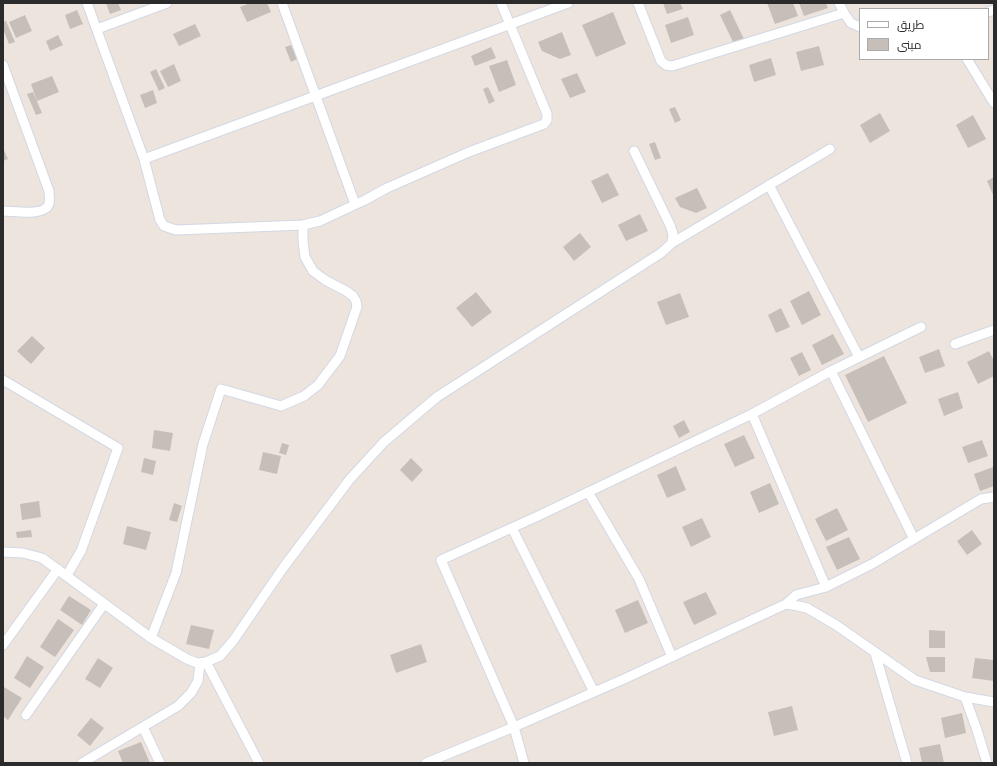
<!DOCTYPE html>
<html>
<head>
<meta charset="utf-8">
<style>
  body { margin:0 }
  #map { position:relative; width:997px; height:766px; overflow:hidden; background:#ede4dd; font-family:"IBM Plex Sans",Cairo,sans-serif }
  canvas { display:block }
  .frame { position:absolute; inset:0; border:4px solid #2b2b2b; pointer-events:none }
  .legend { position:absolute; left:859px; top:8px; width:130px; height:52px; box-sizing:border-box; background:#fff; border:1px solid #aaa; margin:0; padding:5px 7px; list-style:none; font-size:12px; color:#2b2b2b }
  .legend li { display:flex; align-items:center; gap:8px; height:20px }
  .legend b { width:20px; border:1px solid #aaa }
</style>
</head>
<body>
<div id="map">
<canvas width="997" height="766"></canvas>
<div class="frame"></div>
<ul class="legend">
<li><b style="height:5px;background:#fff"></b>طريق</li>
<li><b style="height:11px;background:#c6bfb9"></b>مبنى</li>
</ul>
</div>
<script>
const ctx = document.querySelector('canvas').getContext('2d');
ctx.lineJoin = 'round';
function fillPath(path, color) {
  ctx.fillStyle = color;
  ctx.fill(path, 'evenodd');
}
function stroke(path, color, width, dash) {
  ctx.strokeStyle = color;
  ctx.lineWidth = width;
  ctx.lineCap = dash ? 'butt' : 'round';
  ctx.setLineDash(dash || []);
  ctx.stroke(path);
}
const building = new Path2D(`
  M106,3H118L121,10L110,14Z
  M250,3H267L271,12L247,22L240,7Z
  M663,3H680L683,9L667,14Z
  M767,3H793L798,16L775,24Z
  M799,3H826L828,8L804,16Z
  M77,10L83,24L70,29L65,15Z
  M730,10L744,39L734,44L720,15Z
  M613,12L626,44L596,57L582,25Z
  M25,15L32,31L16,38L9,22Z
  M688,17L694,35L671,43L665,25Z
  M6,21L15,42L9,44L3,29V22Z
  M195,24L201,36L179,46L173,34Z
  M562,32L571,55L560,59L542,51L538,42Z
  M58,35L63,45L50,51L46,41Z
  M291,45L297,59L291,62L285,47Z
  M819,46L824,65L801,71L796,52Z
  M491,47L496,58L475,66L471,56Z
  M771,58L776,75L754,82L749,65Z
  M507,60L516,85L499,92L489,66Z
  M174,64L181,81L168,87L160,71Z
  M156,69L165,88L159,91L150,72Z
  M577,73L586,92L570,98L561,79Z
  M52,76L59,92L37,101L31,84Z
  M488,87L495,101L489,104L483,89Z
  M153,90L157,103L145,108L140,95Z
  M33,92L42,113L36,115L27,94Z
  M675,107L681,120L675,123L669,109Z
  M880,113L890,131L870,143L860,125Z
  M973,115L986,139L968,148L956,125Z
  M655,142L661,158L655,160L649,144Z
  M3,148L8,159L3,161Z
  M608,173L619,195L602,203L591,181Z
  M994,177V197L987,181Z
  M697,188L707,208L696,213L680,207L675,198Z
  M640,214L648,231L626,241L618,225Z
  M580,233L591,247L574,261L563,247Z
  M809,291L821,315L802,325L790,301Z
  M476,292L492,312L472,327L456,308Z
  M680,293L689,317L666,325L657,302Z
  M781,308L790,327L776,333L768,315Z
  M833,334L844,354L822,365L812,345Z
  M32,336L45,348L31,364L17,351Z
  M939,349L945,366L925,373L919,357Z
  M989,351L994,361V376L978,384L967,362Z
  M802,352L811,370L799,376L790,358Z
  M884,356L907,403L868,422L845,375Z
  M958,392L963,408L944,416L938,399Z
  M684,420L690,432L679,438L673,426Z
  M154,430L173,433L170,451L152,448Z
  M744,435L755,458L735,467L724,444Z
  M982,440L988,456L968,463L962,447Z
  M282,443L289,445L286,455L279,453Z
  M263,452L281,456L277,474L259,470Z
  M144,458L156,461L153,475L141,472Z
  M411,458L423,470L412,482L400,470Z
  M676,466L686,490L667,498L657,475Z
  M993,467L994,486L980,491L974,474Z
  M770,483L779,504L759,513L750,492Z
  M39,501L41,517L22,520L20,504Z
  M174,503L182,506L177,522L169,520Z
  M837,508L848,530L826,541L815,519Z
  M702,518L711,537L691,547L682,527Z
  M127,526L151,532L146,550L123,544Z
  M31,530L32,537L17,538L16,532Z
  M972,530L982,544L967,555L957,541Z
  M849,537L860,559L837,570L826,547Z
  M706,592L717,614L694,625L683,602Z
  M69,596L91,610L82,625L60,610Z
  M638,600L648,623L625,633L615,610Z
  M58,619L74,630L55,657L40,647Z
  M191,625L214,630L209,649L186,644Z
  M929,630L945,631V648H929Z
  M421,644L427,662L396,673L390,655Z
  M27,656L44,667L30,688L14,678Z
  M926,657H945V672H930Z
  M98,658L113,668L100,688L85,679Z
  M975,658L994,660V681L972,678Z
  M4,687L22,698L8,720L3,716V690Z
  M792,706L798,730L774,736L768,712Z
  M962,713L966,733L945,738L941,718Z
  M91,718L104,728L90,746L77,735Z
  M141,742L150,763H123L118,751Z
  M940,744L944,763H922L919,748Z`);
const minor = new Path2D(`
  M87,3L144,159L160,220L164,226L176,230L303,225L320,221L365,200L387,188L469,152L544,124L547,120V114L501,3
  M282,3L355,204
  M638,3L661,61L666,65L672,66L844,13
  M839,3L844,13L851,23L860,27
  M988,12L994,10
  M97,29L167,3
  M967,59L994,103
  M3,65L49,191C49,195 50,200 49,204C44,217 14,211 3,211
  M144,159L568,3
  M769,185L859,357
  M672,243L830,149
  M955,344L994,330
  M831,371L914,539
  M3,380L118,448L81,551L67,575
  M752,414L826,587
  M588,492L639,579L672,657
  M512,528L594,692
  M3,552L23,553L42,558L151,638L187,659L197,663L206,662L220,656L233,641L283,568L350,479L384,442L437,397L661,253L672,243L673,234L670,225L634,151
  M786,604L798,606L807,608L836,625L915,680L965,697L994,702
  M151,638L176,573L203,444L221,389L281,406L304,396L318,385L340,356L357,307L356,301L353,296L346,291L325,280L313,271L305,257L303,241V225
  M3,645L58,569
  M875,653L907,763
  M206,662L259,763
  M965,697L977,730L987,763
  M26,715L104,604
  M143,727L160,763
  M82,763L178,706L191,693L198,681L200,663
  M426,763L514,727L624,679L786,604L796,595L826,587L872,564L981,499L994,497
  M524,763L514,727L441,560L538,516L752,414L831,371L921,327`);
fillPath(building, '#c6bfb9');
stroke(minor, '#d2d8e4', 11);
stroke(minor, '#fff', 9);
</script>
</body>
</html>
